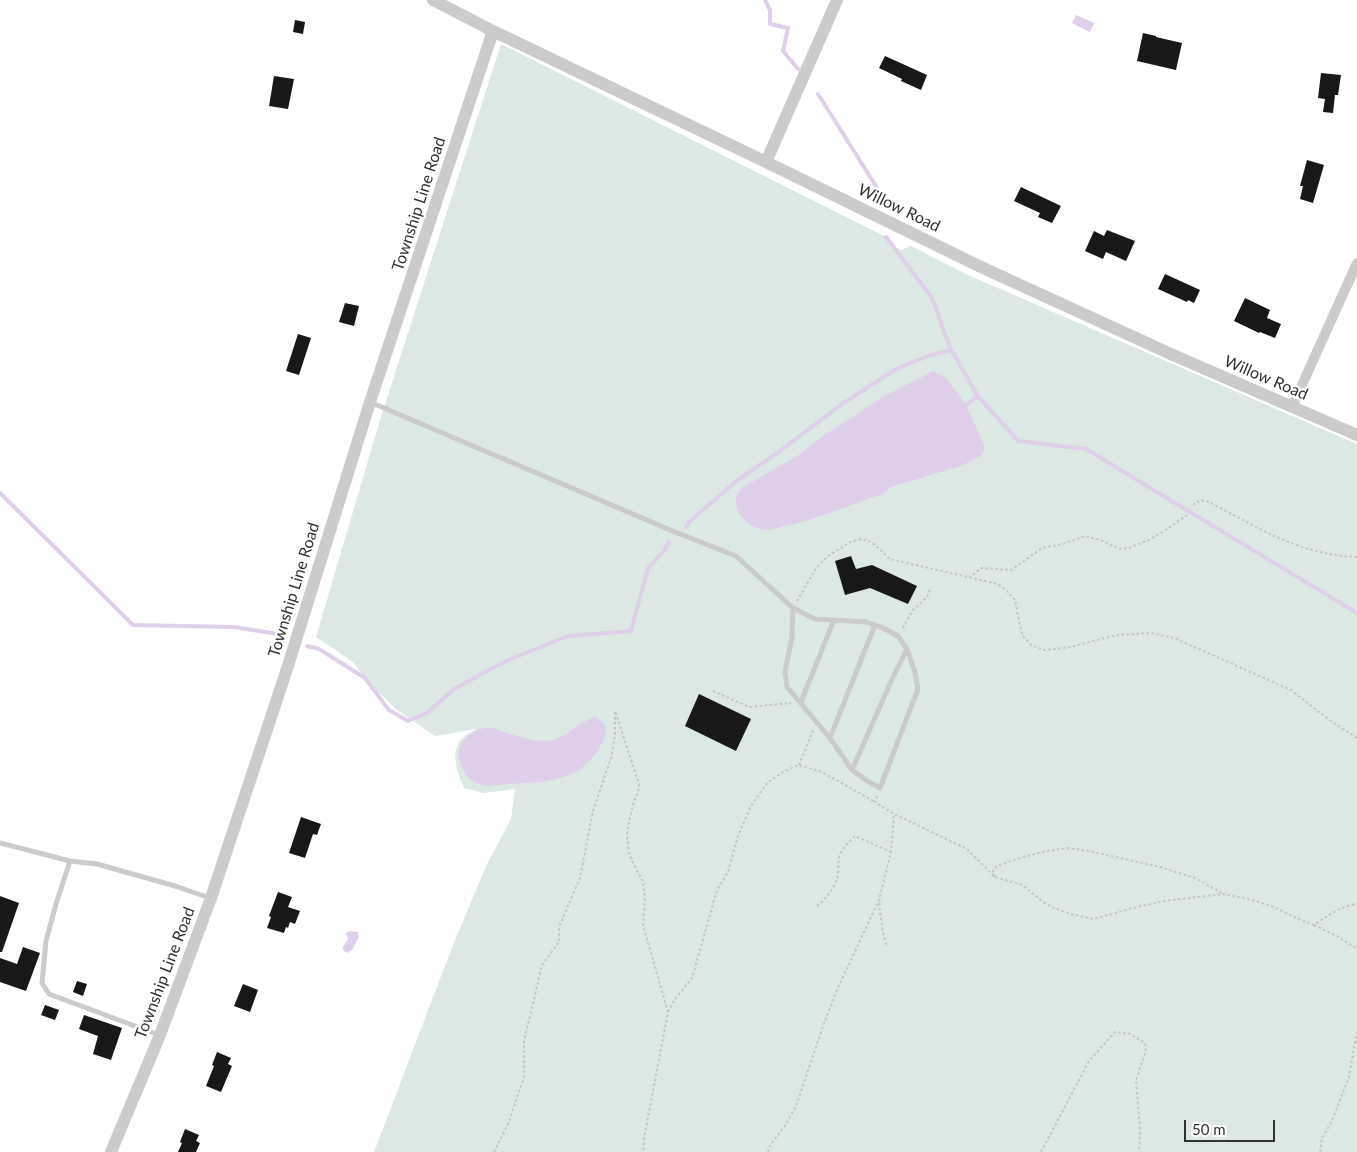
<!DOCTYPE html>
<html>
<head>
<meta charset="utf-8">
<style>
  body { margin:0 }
  #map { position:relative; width:1357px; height:1152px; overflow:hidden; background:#fff; font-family:Lato,sans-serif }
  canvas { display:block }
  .scale { position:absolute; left:1184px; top:1120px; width:91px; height:22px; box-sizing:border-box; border:2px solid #313131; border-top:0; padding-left:6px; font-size:15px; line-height:18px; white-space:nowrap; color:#313131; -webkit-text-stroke:4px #fff; paint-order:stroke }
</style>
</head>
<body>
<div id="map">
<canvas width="1357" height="1152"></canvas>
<div class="scale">50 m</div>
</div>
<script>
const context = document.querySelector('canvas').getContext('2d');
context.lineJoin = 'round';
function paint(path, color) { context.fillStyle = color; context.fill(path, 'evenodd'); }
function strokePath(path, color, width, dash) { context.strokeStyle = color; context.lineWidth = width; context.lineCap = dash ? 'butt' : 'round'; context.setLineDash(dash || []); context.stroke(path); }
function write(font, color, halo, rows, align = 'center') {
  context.font = font + ' Lato,sans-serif'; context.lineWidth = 5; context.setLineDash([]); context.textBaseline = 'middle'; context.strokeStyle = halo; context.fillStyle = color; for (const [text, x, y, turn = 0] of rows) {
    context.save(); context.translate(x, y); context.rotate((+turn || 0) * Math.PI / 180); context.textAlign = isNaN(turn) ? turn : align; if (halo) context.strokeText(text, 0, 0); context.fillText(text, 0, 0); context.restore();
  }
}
const green = new Path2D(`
  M501 44 886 237 892 246 901 250 911 246 968 275 1357 444V1152H374L453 945 486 866 511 819 515 789 484 793 464 788C457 772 448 748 466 735 469 733 473 731 476 729L435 736 397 710 366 680 353 662 316 637 380 420Z`);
const water = new Path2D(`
  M1076 15 1094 23 1090 32 1072 23Z
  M933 371 947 379 966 405 985 447 981 456 961 466 891 487 883 494C850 505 815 520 781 527 776 528 770 530 765 530 754 529 740 519 737 508 734 499 737 493 743 487L799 455 823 436 883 397Z
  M595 717C606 722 609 731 603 741 598 752 589 763 579 770 562 782 530 783 509 784 499 784 489 788 479 784 467 780 457 764 459 751 461 739 475 729 486 728 494 726 497 730 504 732 516 736 532 741 545 741 565 741 577 722 595 717Z
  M350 931 358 932 359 937 352 950 347 953 343 950V947L348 939 346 933Z`);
const stream = new Path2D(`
  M765 0 770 10V24L788 28 783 51 798 69
  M818 94 886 202
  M886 237 932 298 951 350 978 396 966 405
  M978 396 1018 441 1086 449 1357 613
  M0 493 133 625 234 627 284 635
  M686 527 688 523 735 482 780 451 842 404 896 369 931 355 951 350
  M307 646 319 649 365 678 389 710 408 721 427 713 454 689 506 661 568 636 631 631 648 568 664 551 669 542`);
const building = new Path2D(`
  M295 20 305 22 303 34 293 32Z
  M1143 33 1156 36V37L1182 43 1176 70 1137 61Z
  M885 56 927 75 921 90 901 81 902 79 879 68Z
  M1321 73 1341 75 1338 95H1335L1333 113 1323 112 1325 99 1318 98Z
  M274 76 294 79 288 109 269 106Z
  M1307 160 1324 165 1313 203 1300 199 1303 186H1300Z
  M1021 187 1061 206 1052 223 1038 217 1040 213 1014 201Z
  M1107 230 1135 241 1126 261 1106 252 1103 259 1085 251 1094 231 1104 236Z
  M1165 274 1200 290 1194 303 1188 300 1187 302 1158 289Z
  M1245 298 1270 310 1267 318 1281 324 1275 338 1260 332 1259 333 1234 321Z
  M345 303 359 306 354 326 339 322Z
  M298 334 311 338 299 375 286 371Z
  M851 556 856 569 872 565 917 586 908 604 870 588 845 595 835 561Z
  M699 694 751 719 736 751 685 726Z
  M301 817 321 824 317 835 313 834 305 858 289 853Z
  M278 892 292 897 288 907 300 911 295 924 290 922 288 928 286 927 284 933 267 928 271 917 269 916Z
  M0 896 19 903 2 952H0Z
  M23 947 40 953 26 991 0 982V958L17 964Z
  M77 981 87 984 83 996 73 992Z
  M243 984 258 990 250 1012 234 1006Z
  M45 1005 59 1010 55 1020 41 1015Z
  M84 1015 122 1028 111 1060 93 1054 98 1036 79 1029Z
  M217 1052 231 1058 228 1064 232 1066 221 1092 206 1086 214 1066 212 1065Z
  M185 1129 199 1135 196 1141 200 1143 196 1152H178L182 1143 180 1142Z`);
const path = new Path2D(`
  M1193 505 1200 500 1209 502C1259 528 1299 555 1357 557
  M969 578 981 568 1011 570 1042 548 1063 544 1085 536 1100 540 1120 549 1129 548 1149 540 1169 528 1187 515
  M797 601 817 567 828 556 850 542 861 539 868 541 874 544 890 559 998 584 1007 591 1015 600 1022 635 1031 645 1044 650 1066 648 1117 635 1152 633 1174 638 1291 690 1328 719 1357 738
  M903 628 912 611 927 597 931 587
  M713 691 749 707 791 703
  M799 765 813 730
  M877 796 875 802 894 814 967 849 995 877 1022 885 1043 902 1054 908 1071 914 1093 919 1137 907 1164 901 1223 894 1249 899 1274 907 1305 922 1314 925C1327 916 1341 906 1357 904
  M995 877 993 871 997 866 1023 857 1047 851 1068 848 1089 851 1160 867 1195 878 1222 893
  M879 903 883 933 887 946
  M817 906C828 897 836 887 838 873 839 868 838 862 839 857 842 848 849 842 855 836L891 852
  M1314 925 1337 936 1357 949
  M668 1012 675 999 692 978 717 890 728 872 738 836 751 806 768 782 785 771 799 765 822 772 875 802
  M494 1152 508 1124 524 1077V1041L542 965 559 942V927L580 878 593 811 612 755 615 733V711L639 784 638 793 634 801 630 818 627 833 628 847 631 859 643 882 645 898 643 925 668 1012 645 1133 643 1152
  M768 1152 771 1144 785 1126 796 1106 823 1026 836 992 879 900 891 852 894 814
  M1041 1152 1089 1061 1115 1032 1130 1034 1145 1043 1146 1051 1136 1080 1140 1128 1139 1152
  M1320 1152 1322 1138 1331 1123 1349 1077 1357 1032`);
const service = new Path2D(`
  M370 402 675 532 736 556 793 608 815 619 866 622 883 628 898 636 907 649 915 672 918 689 880 788 867 781 852 770 830 738 787 687 785 672 792 637 793 608
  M801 702 834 620
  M830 738 875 625
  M852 770 892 679 907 649
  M0 843 70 861
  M159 1035 49 994 42 983 46 941 56 904 70 861 97 864 175 886 210 898`);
const minor = new Path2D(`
  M1292 407 1357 263`);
const tertiary = new Path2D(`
  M433 0 493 31 766 162 981 267 1173 355 1357 435
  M766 162 837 0
  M111 1152 160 1035 211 898 287 669 370 402 493 31`);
const streetNames = [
  ["Township Line Road",419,204,-72],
  ["Willow Road",899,208,26],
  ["Willow Road",1266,378,23],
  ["Township Line Road",294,590,-73],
  ["Township Line Road",165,973,-69]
];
paint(green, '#dbe8e4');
paint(water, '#e0cfea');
strokePath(stream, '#e0cfea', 4);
paint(building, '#181818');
strokePath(path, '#c5c5c5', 2, [2.5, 2.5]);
strokePath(service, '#cbcbcb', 5);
strokePath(minor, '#cbcbcb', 10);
strokePath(tertiary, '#cbcbcb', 12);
write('16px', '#313131', '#fff', streetNames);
</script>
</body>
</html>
